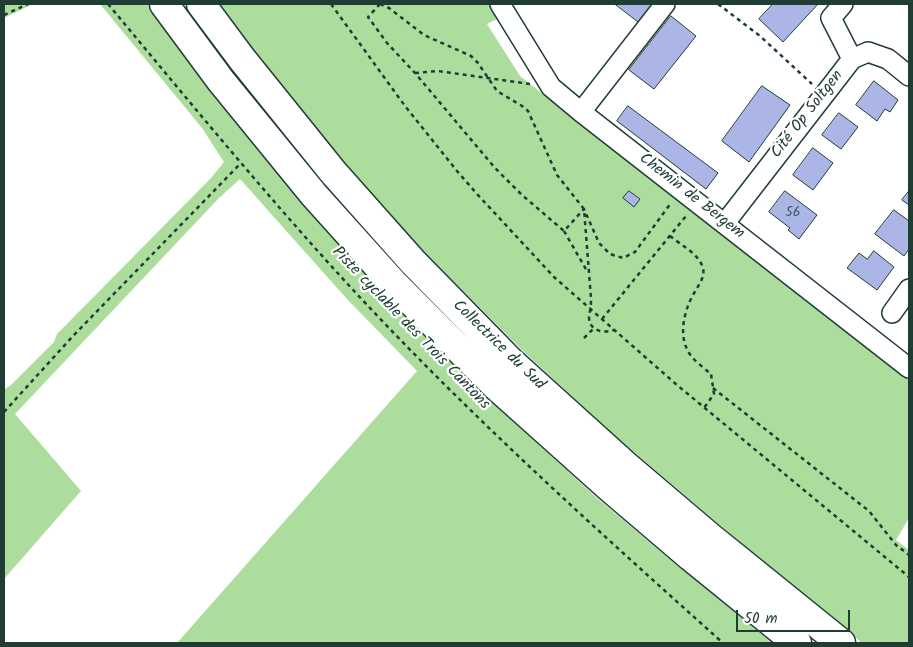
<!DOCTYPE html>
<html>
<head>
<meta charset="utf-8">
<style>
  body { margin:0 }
  #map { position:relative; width:913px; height:647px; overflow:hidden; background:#fff; font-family:Kalam,sans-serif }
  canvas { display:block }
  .frame { position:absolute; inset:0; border:5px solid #1f3d34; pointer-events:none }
  .scale { position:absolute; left:736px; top:610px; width:114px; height:22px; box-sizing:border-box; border:2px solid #1f3d34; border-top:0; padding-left:6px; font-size:15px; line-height:18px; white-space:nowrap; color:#1f3d34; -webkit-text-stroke:4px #fff; paint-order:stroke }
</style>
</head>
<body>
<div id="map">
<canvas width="913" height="647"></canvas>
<div class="frame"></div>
<div class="scale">50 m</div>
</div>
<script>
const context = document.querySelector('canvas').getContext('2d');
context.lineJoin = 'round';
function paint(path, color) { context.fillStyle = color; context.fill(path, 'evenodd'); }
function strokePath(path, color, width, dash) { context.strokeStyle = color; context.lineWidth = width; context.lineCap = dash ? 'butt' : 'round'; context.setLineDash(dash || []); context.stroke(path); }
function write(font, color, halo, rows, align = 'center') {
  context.font = font + ' Kalam,sans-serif'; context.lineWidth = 4.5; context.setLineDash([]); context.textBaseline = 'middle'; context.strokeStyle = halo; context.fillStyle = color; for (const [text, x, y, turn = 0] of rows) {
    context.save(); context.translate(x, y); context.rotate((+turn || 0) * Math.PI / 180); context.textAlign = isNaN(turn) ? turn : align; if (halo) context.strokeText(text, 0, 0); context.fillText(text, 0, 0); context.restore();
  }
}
const green = new Path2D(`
  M4 4H33L4 18Z
  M100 4H147L209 88 303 205 383 293 480 391 597 498 674 563 772 643H177L417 371 346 298 240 179 219 198 15 414 81 491 4 579V388L5 389 11 385 54 342 57 334 211 178 224 162 202 128Z
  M219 4H490L499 18 487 24 520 76 557 105 565 87 725 212V223L909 368V518L896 540 909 550V643H862L792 586 615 436 525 353 424 252 342 161 251 48Z`);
const building = new Path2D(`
  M615 4H654L640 23Z
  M773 4H818L783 42 759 19Z
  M671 16 696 36 654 89 629 70Z
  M874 81 898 100 890 112 885 109 877 121 856 105Z
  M762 86 790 105 749 162 722 141Z
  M628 106 718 173 706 189 617 121Z
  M839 113 858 127 841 149 822 135Z
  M813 148 833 163 813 190 793 175Z
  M629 191 640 199 634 207 623 198Z
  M785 191 817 215 799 239 788 230 790 228 769 212Z
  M909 191V205L902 200Z
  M894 210 909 221V249L904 256 875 234Z
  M874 251 894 267 877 290 847 268 859 253 867 259Z`);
const path = new Path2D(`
  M108 4C189 101 269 199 355 292 470 416 597 530 723 643
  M331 4 405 106 457 171 477 194 554 277 677 385 909 577
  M380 4 368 17 387 43 415 73 495 168 522 195 564 231 584 209 599 243 610 254 623 258 635 252 671 203
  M380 4 389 8 424 35 471 56 478 63 497 91 522 106 528 111 557 175 584 209 591 298C591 302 591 307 590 311 589 317 589 312 589 318 590 332 604 333 614 330
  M718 4 760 36 812 84
  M4 15 28 4
  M415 73 438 71 530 84
  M564 231 587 271
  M670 236C681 245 699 254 703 268 705 276 700 283 696 290 686 305 678 331 687 349 691 359 703 367 711 374L714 394 704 408
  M602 319 686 216
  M584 338 594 328
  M713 388 869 511 896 545 909 555
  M4 412 73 336 241 163`);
const minor = new Path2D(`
  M500 4 551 87 581 112 909 368
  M843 4 831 18 852 59
  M581 112 665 4
  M725 223 852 59 868 52 888 59 909 76
  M892 313 909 289`);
const highway = new Path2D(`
  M164 4 221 81 314 195 395 285 494 384 609 487 691 557 797 643
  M201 4 242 59 333 172 413 262 512 363 625 465 711 538 841 643`);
const numberNames = [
  ["56",793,214]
];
const streetNames = [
  ["Cité Op Soltgen",808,115,-52],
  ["Chemin de Bergem",691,197,38],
  ["Piste cyclable des Trois Cantons",410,329,46],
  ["Collectrice du Sud",498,346,44]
];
paint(green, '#acdd9d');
paint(building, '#abb5e6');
strokePath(building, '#1f3d34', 1);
strokePath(minor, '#1f3d34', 22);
strokePath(highway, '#1f3d34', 31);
strokePath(path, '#1f3d34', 2.5, [4, 4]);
strokePath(minor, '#fff', 19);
strokePath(highway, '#fff', 28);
write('14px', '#425b60', null, numberNames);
write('16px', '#1f3d34', '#fff', streetNames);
</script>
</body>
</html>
